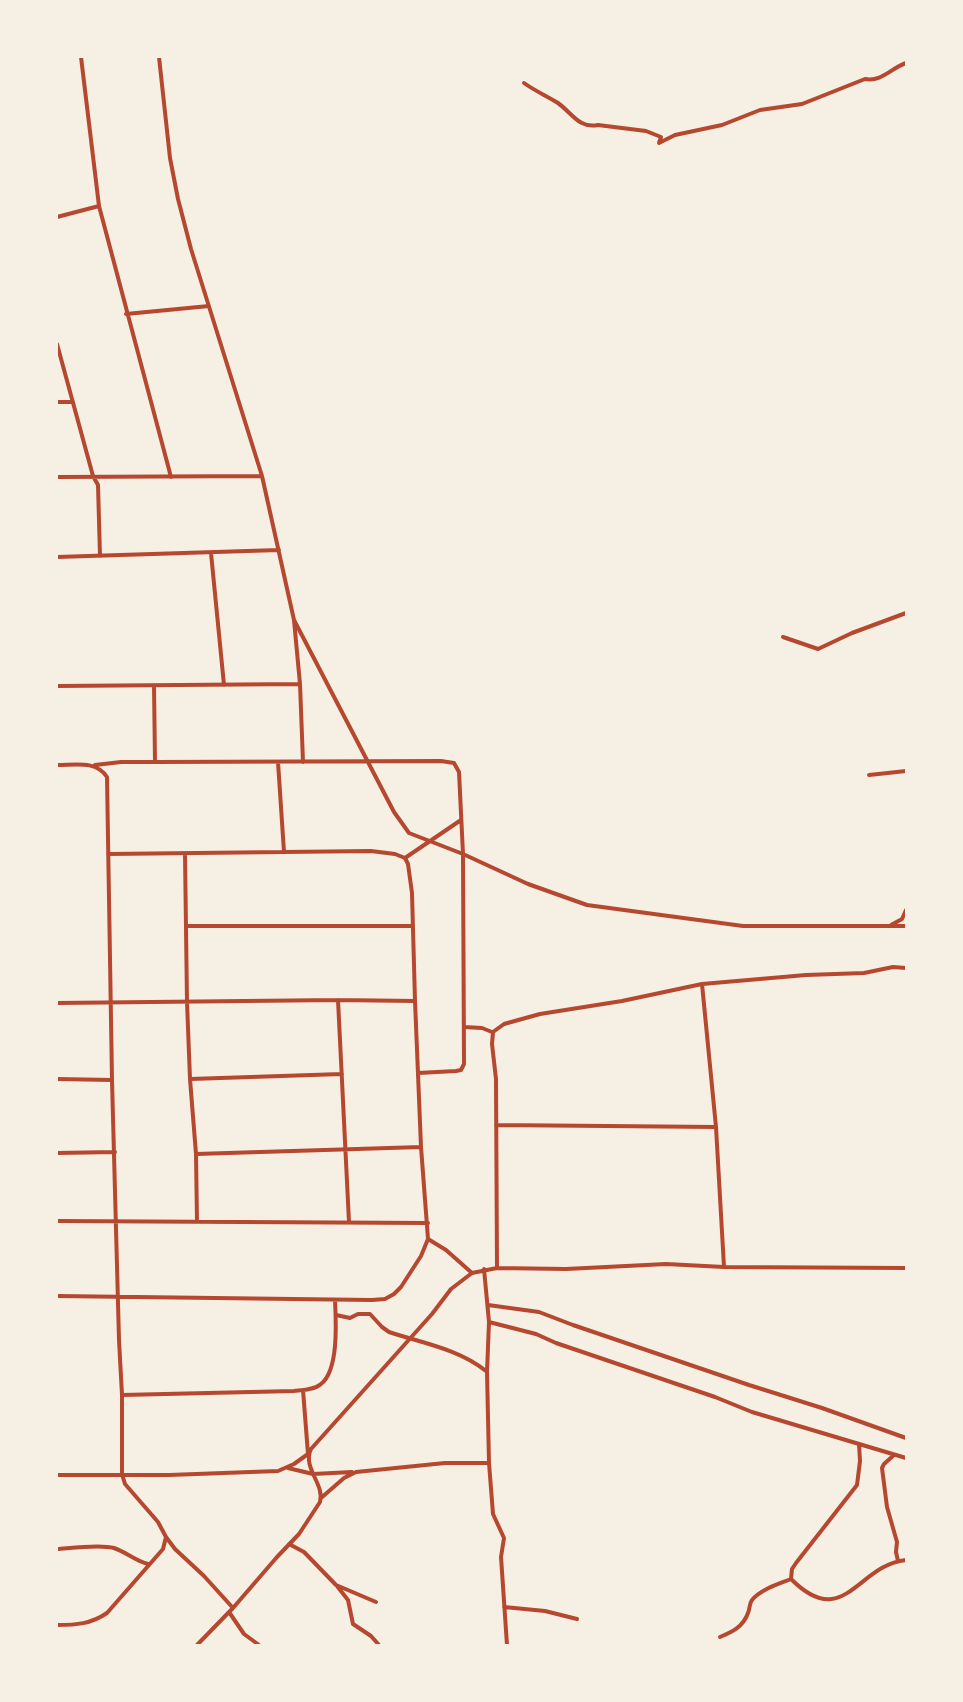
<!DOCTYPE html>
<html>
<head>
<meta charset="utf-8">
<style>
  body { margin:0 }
  #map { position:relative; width:963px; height:1702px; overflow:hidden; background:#f6efe4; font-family:Inter,sans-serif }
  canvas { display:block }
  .frame { position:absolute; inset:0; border:58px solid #f6efe4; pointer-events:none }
</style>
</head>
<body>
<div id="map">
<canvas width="963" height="1702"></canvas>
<div class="frame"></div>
</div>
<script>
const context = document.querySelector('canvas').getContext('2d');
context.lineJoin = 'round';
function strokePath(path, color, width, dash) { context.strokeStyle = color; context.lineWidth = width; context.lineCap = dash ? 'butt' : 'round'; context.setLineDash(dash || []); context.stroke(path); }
const minor = new Path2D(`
  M81 57 99 206 171 477
  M159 57 170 158 178 199 191 249 262 476 294 620 300 684 303 762
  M524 83C535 91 547 96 558 103 572 113 579 129 598 125L646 131 661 137 659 143 675 135 722 125 760 110 802 104 865 79C882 82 891 68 906 63
  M57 217 99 206
  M126 314 209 306
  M57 344 93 476 98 485 100 556
  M57 402H73
  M57 477 262 476
  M211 553 224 685
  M57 557 279 550
  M294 620 394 812 409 833 463 854 528 884 587 905 743 926H906
  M783 637 818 649 852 633 906 613
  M154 685 155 762
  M57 686 300 684
  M278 762 284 852
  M57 765C75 765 96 760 107 777L112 1080 119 1340 122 1395V1474L125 1484 158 1522 166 1537 163 1549 107 1613C91 1624 76 1625 57 1625
  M95 765 121 762H155L441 761 454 763 459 772 463 854 464 1064 461 1070 456 1071 418 1073
  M869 775 906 771
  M185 854 187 1002 190 1079 196 1154 197 1222
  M405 858 461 820
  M891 925 902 919 906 910
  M186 926H413
  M702 984 716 1127 724 1267
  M338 1000 349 1222
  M57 1003 338 1000 415 1001
  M464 1027 482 1028 492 1032
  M57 1079 112 1080
  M190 1079 342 1074
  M496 1125 716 1127
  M57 1153 115 1152
  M196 1154 421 1147
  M57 1221 428 1223
  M428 1239 446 1250 472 1273
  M497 1268 496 1079 492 1044 493 1032 504 1024 540 1014 622 1001 702 984 806 975 864 973 893 967 906 968
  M484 1269 489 1322 487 1372 489 1463 493 1514 504 1538 501 1557 507 1645
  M57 1296 372 1300 385 1299 394 1294 401 1287 421 1256 428 1239 421 1147 415 1001 412 893 408 864 405 858 395 854 371 851 108 854
  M488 1305 539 1312 573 1325 749 1385 822 1408 906 1438
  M336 1315 350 1318 358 1314H370L382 1327 389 1332C422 1343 459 1349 486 1371
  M489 1322 536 1334 556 1343 715 1397 752 1412 906 1458
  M122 1395 294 1391C303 1390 314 1390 321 1384 339 1370 336 1321 335 1300
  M894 1455 884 1464 882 1468 887 1507 897 1542 896 1552 898 1561
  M288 1468 313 1474 352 1472
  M57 1475H169L278 1471 294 1464 308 1454 303 1390
  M321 1498 344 1478 356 1472 445 1463H489
  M166 1537 175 1549 204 1576 233 1608
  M289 1544 304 1552 336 1585 376 1602
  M57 1549C71 1548 101 1544 114 1548 126 1552 136 1561 148 1564
  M791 1579 792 1569 796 1563 857 1485 860 1461 859 1444
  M791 1579C844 1632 857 1565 906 1560
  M337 1586 348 1600 353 1624 371 1636 379 1645
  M504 1607 545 1611 577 1619
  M229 1612 244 1634 259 1645
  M720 1637C732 1632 743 1627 748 1613 750 1609 749 1604 752 1600 761 1589 779 1584 791 1579
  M197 1645 233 1608 277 1557 299 1534 320 1502C325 1484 302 1468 311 1449L432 1314 451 1289 472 1273 497 1268 566 1269 666 1264 724 1267 906 1268`);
strokePath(minor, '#b5482f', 4);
</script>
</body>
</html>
